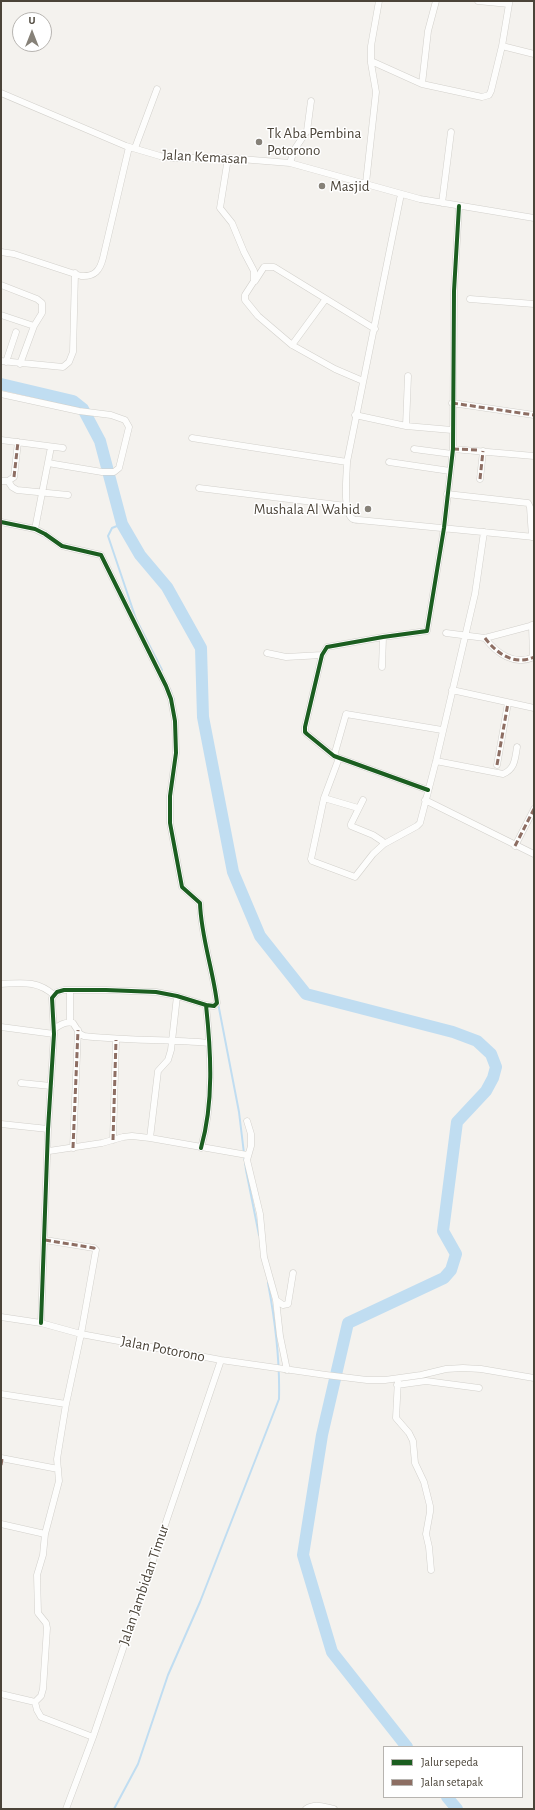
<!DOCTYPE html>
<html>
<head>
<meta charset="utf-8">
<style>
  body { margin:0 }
  #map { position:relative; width:535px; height:1810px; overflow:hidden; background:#f4f2ee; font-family:"Alegreya Sans",sans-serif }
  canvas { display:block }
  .frame { position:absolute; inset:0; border:2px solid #4b4439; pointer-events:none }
  .legend { position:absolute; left:383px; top:1746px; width:140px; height:52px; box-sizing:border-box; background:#fff; border:1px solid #b7b4b0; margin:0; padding:5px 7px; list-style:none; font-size:12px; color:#4b4439 }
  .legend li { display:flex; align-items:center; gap:8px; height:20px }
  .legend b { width:20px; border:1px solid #b7b4b0 }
  .north { position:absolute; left:12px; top:12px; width:40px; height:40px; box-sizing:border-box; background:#fff; border:1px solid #b7b4b0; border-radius:50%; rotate:0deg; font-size:11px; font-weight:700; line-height:16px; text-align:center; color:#4b4439 }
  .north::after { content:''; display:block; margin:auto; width:14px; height:18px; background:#868178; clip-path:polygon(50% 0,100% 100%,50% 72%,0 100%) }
</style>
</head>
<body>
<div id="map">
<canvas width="535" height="1810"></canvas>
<div class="frame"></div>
<ul class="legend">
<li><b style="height:5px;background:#1b5e20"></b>Jalur sepeda</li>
<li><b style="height:5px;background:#8d6e63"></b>Jalan setapak</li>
</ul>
<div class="north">U</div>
</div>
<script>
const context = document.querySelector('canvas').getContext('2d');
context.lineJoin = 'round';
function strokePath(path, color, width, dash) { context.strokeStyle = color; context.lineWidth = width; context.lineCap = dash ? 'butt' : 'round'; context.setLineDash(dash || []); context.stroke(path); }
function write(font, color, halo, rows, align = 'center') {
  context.font = font + ' "Alegreya Sans",sans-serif'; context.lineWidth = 3; context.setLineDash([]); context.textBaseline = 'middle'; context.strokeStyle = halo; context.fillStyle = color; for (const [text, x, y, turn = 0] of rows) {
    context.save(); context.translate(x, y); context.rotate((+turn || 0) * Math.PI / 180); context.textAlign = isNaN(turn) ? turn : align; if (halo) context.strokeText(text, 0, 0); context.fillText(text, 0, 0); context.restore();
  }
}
const stream = new Path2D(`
  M122 524 112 528 108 536 136 619 162 670
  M170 689 174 700
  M218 1003 239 1112 246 1170 259 1235
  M114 1809 138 1764 168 1675 200 1602 279 1399C280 1361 275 1320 268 1283`);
const river = new Path2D(`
  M1 384 73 401 83 409 100 441 122 524 140 555 167 587 201 648 203 717 233 872 260 936 306 994 453 1032 477 1041 491 1054 496 1067 493 1078 486 1091 457 1122 443 1231 456 1254 451 1270 444 1278 348 1323 322 1435 303 1555 332 1652 407 1747
  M447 1797 457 1809`);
const minor = new Path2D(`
  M436 1 428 31 422 84 482 97 489 95 491 91 502 46 509 4
  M478 1 509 4V1
  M502 46 534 54
  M371 61 422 84
  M1 93 126 146 160 156 173 158H228L290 163 420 199 534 218
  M135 148 157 89
  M228 158 220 208 232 223 244 252 254 271V281L245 295V300L258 316 292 345 335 369 363 381
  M290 163 294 150 307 131 311 101
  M366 183 376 92 371 63V46L379 1
  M401 194 347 462C347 473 342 513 353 519 354 520 357 520 359 520L534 537
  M442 203 451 132
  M1 252 14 254 81 276C95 277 100 270 103 258L129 147
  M255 281 264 267H274L375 329
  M1 285 37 299 42 303V313L34 326 20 364
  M470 299 534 304
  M1 315 34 326
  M292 345 325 300
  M1 361 63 367 69 362 73 352 75 273
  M6 362 16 332
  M1 394 79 411 111 415 125 420 129 427 119 468 114 472H102L48 463
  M452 403 534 415
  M355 415 406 426 452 430
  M406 426 408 376
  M192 438 347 462
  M1 440 63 448
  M414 449 452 454
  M453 449 534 456
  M389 462 450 471
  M480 479 483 451
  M1 481H8L14 477 18 442
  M8 481 12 487 17 490 68 495
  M199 488 346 506
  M447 494 528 503 530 507 532 537
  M1 522 35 529 45 534 62 546 101 555 166 686 171 699 175 721 176 753 170 796V823L182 887 200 903C201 937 213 969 217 1003L214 1006 206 1005
  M35 529 51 447
  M532 625 533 657
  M446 633 485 638 534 625
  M485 638C497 654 515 666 534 657
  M267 653 286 657 322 655
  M382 667 383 637
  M452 690 534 708
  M334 756 346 714 442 730
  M339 758 324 798 311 859 312 861 355 877 373 854 384 844 417 826 420 823 436 761 475 594 484 532
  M436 761 503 774C515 769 515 759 517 747
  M497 765 508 703
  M428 790 334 756 307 734 305 732V727L322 655 327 647 383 637 427 631 444 528 453 449 454 291 459 206
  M324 798 358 808
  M363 800 351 824V826L373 835 382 841
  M425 800 534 854
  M515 846 534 809
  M1 984C22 983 37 980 54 995
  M70 990V1022
  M1 1027 54 1034
  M54 1029C60 1025 66 1021 73 1023L80 1034 84 1036C126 1041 168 1039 209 1043
  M21 1083 51 1086
  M247 1121 251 1134V1146L247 1160 260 1214 264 1257 276 1300 280 1336 287 1370
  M1 1124 48 1129
  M150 1138 158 1071 168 1060 171 1050 177 996
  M113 1140 116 1040
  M73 1148 78 1030
  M49 1151 102 1143 123 1137 132 1136 150 1138 247 1155
  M276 1300 283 1305 288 1304 293 1273
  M1 1317 41 1323 81 1334 221 1360 326 1375 367 1380H385L421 1375 446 1369 463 1368 481 1369 534 1378
  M41 1323 48 1129 54 1034 52 998 57 992 64 990H106L156 992 177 996 206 1005C211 1052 214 1102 201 1148
  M398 1379 396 1418 409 1433 413 1441 415 1463 424 1482 430 1506V1512L426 1534 429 1547 431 1570
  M397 1385 426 1381 479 1388
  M1 1394 66 1404
  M1 1458 58 1469
  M1 1524 45 1534
  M1 1694 35 1702 37 1710 41 1717 93 1737
  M35 1702 41 1696 43 1689 47 1628 46 1623 38 1613 37 1575 43 1555 45 1534 59 1481 57 1459 66 1404 81 1334 96 1250 94 1248 45 1240
  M66 1809 93 1737 221 1360
  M306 1809C315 1803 324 1807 334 1809`);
const quiet = new Path2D(`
  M452 403 534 415
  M453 449 478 450
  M14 477 18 442
  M480 479 483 451
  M485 638C497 654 515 666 534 657
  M497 765 508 703
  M515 846 534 809
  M113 1140 116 1040
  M73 1148 78 1030
  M45 1240 94 1248 96 1250
  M1 1465 2 1459`);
const cycleway = new Path2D(`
  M1 522 35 529 45 534 62 546 101 555 166 686 171 699 175 721 176 753 170 796V823L182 887 200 903C201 937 213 969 217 1003L214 1006 206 1005
  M428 790 334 756 307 734 305 732V727L322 655 327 647 383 637 427 631 444 528 453 449 454 291 459 206
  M41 1323 48 1129 54 1034 52 998 57 992 64 990H106L156 992 177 996 206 1005C211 1052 214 1102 201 1148`);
const markers = [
  [259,142,4,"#868178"],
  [322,186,4,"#868178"],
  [368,509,4,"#868178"]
];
const poiNames = [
  ["Tk Aba Pembina",267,133],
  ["Potorono",267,150],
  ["Masjid",330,186],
  ["Mushala Al Wahid",360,509,"right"]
];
const streetNames = [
  ["Jalan Kemasan",205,157,3],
  ["Jalan Potorono",163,1349,11],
  ["Jalan Jambidan Timur",144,1585,-71]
];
strokePath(stream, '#c0ddf1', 2);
strokePath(river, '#c0ddf1', 12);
strokePath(minor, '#d2d0cb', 7);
strokePath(minor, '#fdfdfc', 6);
strokePath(quiet, '#8d6e63', 3, [6, 3]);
strokePath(cycleway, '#1b5e20', 4);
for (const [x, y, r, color] of markers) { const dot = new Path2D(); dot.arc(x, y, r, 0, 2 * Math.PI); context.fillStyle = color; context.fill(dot); strokePath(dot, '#fff', 1.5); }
write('15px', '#4b4439', '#fff', poiNames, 'left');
write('15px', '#4b4439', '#fff', streetNames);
</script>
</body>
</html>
